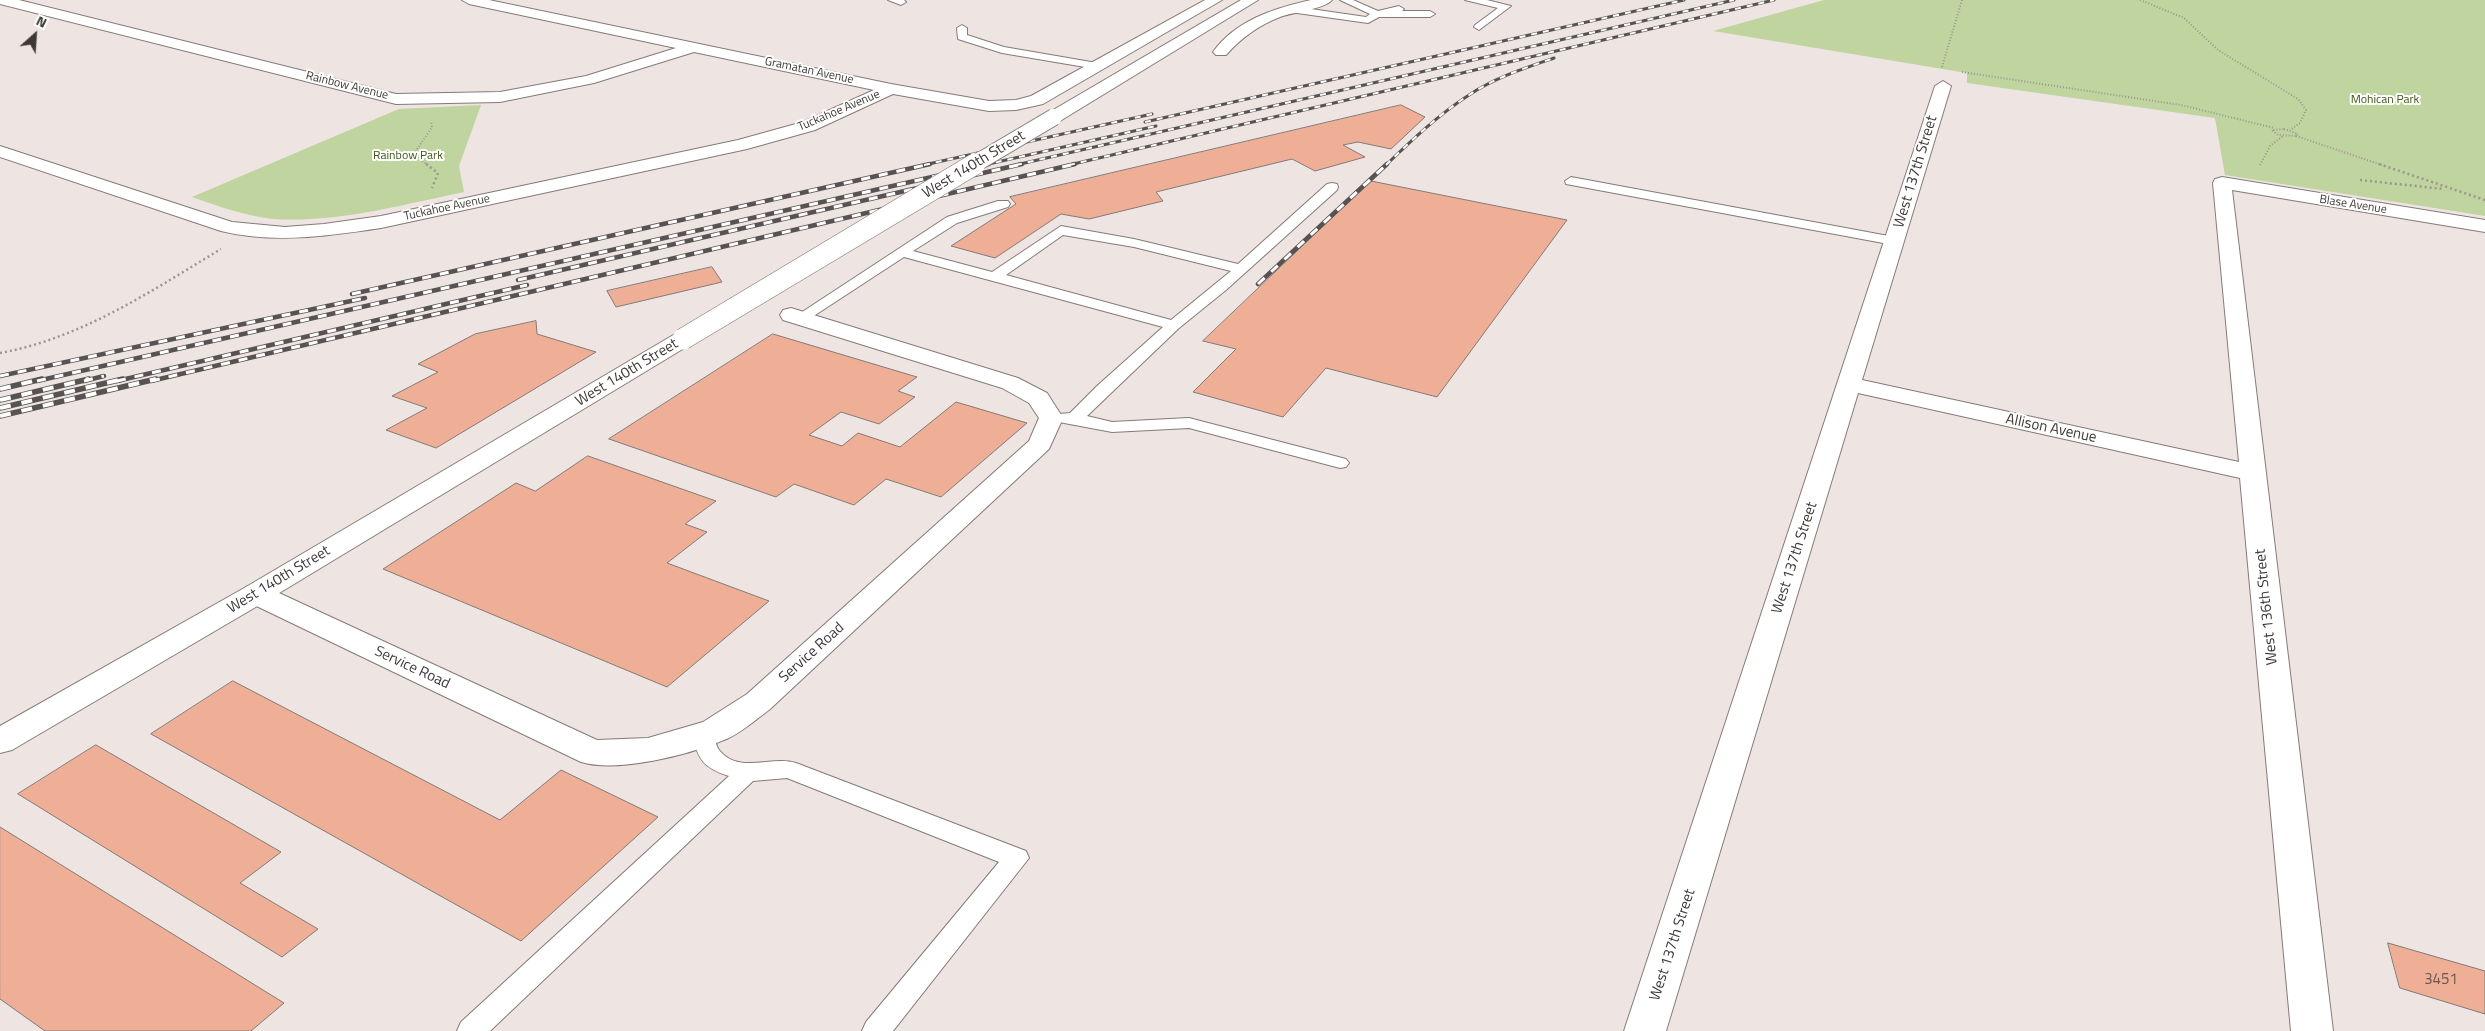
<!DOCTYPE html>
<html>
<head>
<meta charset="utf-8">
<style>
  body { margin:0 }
  #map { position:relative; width:2485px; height:1031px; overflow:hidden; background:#eee4e1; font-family:"Titillium Web",sans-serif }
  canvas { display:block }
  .north { position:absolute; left:10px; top:10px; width:50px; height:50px; -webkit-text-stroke:4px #fff; paint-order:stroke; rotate:26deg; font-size:14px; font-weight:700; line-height:20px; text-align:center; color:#3d3937 }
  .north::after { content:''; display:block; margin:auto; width:18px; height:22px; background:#3d3937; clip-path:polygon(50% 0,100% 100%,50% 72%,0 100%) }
</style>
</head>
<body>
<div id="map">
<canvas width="2485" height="1031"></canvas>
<div class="north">N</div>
</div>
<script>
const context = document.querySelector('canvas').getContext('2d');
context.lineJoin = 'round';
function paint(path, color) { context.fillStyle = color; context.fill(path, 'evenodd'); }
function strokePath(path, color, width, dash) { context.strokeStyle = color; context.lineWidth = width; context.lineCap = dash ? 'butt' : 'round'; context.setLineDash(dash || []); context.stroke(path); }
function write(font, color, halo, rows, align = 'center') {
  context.font = font + ' "Titillium Web",sans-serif'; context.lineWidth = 4; context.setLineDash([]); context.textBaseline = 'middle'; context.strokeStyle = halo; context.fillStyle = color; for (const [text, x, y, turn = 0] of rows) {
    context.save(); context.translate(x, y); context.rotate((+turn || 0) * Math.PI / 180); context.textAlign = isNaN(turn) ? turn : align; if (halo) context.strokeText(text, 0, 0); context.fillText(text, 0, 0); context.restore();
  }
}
const green = new Path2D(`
  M1824 0H2485V216L2225 175 2215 118 1967 83V73L1713 31Z
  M481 105 459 166 464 192C401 205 337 223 273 219 245 216 218 206 192 197L399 109Z`);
const building = new Path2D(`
  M1401 105 1425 117 1391 149 1358 142 1343 145 1365 157 1315 171 1292 159 1156 192 1163 201 1089 219 1061 214 995 258 951 246 1016 204 1010 197Z
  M1371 181 1567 220 1437 397 1326 368 1283 417 1193 392 1236 349 1203 341Z
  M712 267 722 282 616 307 607 291Z
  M536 321 537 334 596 352 436 448 386 430 427 408 392 396 438 372 418 364 475 334Z
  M773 334 917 377 898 391 915 397 879 424 841 412 809 435 842 446 858 433 900 447 956 402 1027 423 941 497 886 479 854 505 794 484 776 497 609 439Z
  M588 456 716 501 685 524 707 532 667 563 769 601 667 687 383 569 516 483 535 491Z
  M233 681 500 820 561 770 658 817 521 941 151 734Z
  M96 745 281 852 240 883 318 929 282 957 18 794Z
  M0 827 284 1003 251 1031H45L0 999Z
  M2388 943 2485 971V1014L2400 988Z`);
const pathFar1 = new Path2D(`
  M2140 0 2184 18 2218 50 2298 99 2306 110 2300 123 2290 130
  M1942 67 1962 0
  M1962 72 2181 105 2274 128
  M2284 129 2298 134 2296 136 2278 135 2272 130Z
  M2296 136 2382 165
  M428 165 421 160 416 151 432 127 431 121
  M2260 165 2270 146 2283 136`);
const path = new Path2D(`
  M426 164 438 173 432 188
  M2379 164 2485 200
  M2360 180 2444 189
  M0 353C82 338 151 291 221 249`);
const service = new Path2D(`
  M888 0H904L906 2 901 5Z
  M1340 0H1353L1378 11 1399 6 1404 9 1402 11H1430L1435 14 1430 17H1379L1368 23 1290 12 1285 9 1290 6 1366 17 1370 14Z
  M1465 0H1487L1511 6 1479 30 1474 27 1475 25 1498 8Z
  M962 25 967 28V35L1004 47 1097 63 1102 66 1097 69 1002 53 958 39 957 28Z
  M1571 177 1894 237 1901 241 1894 245 1566 184 1565 181Z
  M1332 183 1337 184 1338 187 1337 190 1226 290 1179 328 1087 416 1112 422 1189 418 1346 459 1349 463 1346 467 1340 468 1189 428 1112 432 1059 422 1056 418 1059 414 1070 413 1097 386 1163 327 904 257 806 321H796L793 318 947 217 998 201H1008L1010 204 1008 207 957 223 913 251 992 272 1061 226 1134 239 1238 264 1327 184ZM1063 235 1134 247 1231 271 1171 320 1006 275Z
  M703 726 711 728C715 734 715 745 719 750 739 775 772 755 796 763L1026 851 1029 858 893 1031H862L866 1022 999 862 787 778 753 781 490 1031H457L461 1022 729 776C703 768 698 759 692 734L695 728Z`);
const minor = new Path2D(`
  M0 0H19L396 94 500 92 586 76 676 48 469 4 462 0H489L891 84 989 101 1016 100 1031 96 1205 0H1222L1043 104 1016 110 989 111 893 94 815 130 747 149 381 228C328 236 274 244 221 231L0 157V146L232 222 285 227 324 224 381 216 738 140 803 122 874 90 694 52 594 83 500 102 396 104 0 4Z
  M1311 0H1332C1325 9 1293 12 1280 17 1259 25 1241 38 1226 55H1216L1213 52C1236 20 1275 8 1311 0Z
  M1943 81 1951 86 1862 380 2239 462 2213 183 2215 179 2222 177 2485 220V232L2232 190 2333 1031H2291L2240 478 1858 393 1666 1031H1624L1935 86Z
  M791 308 1018 378 1047 393 1063 418 1049 449 769 710C755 720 740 734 724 740 688 755 618 773 581 762L246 601 241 594 246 587 256 584 266 587 597 740 648 738 703 722 747 694 1029 441 1039 418 1029 403 1002 388 783 320 780 315 783 310Z`);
const secondary = new Path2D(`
  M1241 0H1258L1060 121H1048L1045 117 1048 113Z
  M683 332 691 334 694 339 691 344 266 601 12 750 0 753V726L246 587 675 334Z`);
const railFar2 = new Path2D(`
  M1145 122 1684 0
  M924 165 1152 114
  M984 165 1156 126
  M1016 165 1734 0
  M1069 165 1774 0
  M1386 165C1412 140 1438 115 1469 95 1494 78 1525 68 1554 58`);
const railFar1 = new Path2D(`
  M518 280 1022 164
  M1258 284 1387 164
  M352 294 930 164
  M0 376 365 298
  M37 381 989 164
  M84 381 104 376
  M117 381 527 285
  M151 381 1075 164`);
const rail = new Path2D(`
  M0 389 42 379
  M0 400 89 379
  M0 408 123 379
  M0 416 156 379`);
const secondaryBridgeFar1 = new Path2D(`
  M973 165 1054 117`);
const secondaryBridge = new Path2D(`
  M683 339 975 164`);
const farStreetnames = [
  ["Gramatan Avenue",809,71,12],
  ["Rainbow Avenue",347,86,14],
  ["Tuckahoe Avenue",839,111,-23],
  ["Blase Avenue",2353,205,9],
  ["Tuckahoe Avenue",447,208,-12]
];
const farParknames = [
  ["Mohican Park",2385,100],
  ["Rainbow Park",408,156]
];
const streetNames = [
  ["West 140th Street",974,165,-31],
  ["West 137th Street",1916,172,-73],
  ["West 140th Street",627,373,-31],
  ["Allison Avenue",2051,429,12],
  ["West 137th Street",1795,558,-72],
  ["West 140th Street",279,580,-31],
  ["West 136th Street",2267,607,-96],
  ["Service Road",812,653,-42],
  ["Service Road",412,668,25],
  ["West 137th Street",1673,945,-72]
];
const nearNumbernames = [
  ["3451",2441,980]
];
paint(green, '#bfd49e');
paint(building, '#efaf97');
strokePath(building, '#827a77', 1);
strokePath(service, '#847b78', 2);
strokePath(minor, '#847b78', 2);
strokePath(secondary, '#847b78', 2);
strokePath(pathFar1, '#9c9592', 2, [1, 2]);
strokePath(path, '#9c9592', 2.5, [2, 3]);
paint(service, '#fff');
paint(minor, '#fff');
paint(secondary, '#fff');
strokePath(railFar2, '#585351', 3);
strokePath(railFar1, '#585351', 4.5);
strokePath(rail, '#585351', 5.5);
strokePath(railFar2, '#fff', 2, [6]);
strokePath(railFar1, '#fff', 3, [9]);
strokePath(rail, '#fff', 4, [11]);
strokePath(secondaryBridgeFar1, '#847b78', 18, []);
strokePath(secondaryBridge, '#847b78', 22, []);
strokePath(secondaryBridgeFar1, '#fff', 16);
strokePath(secondaryBridge, '#fff', 21);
write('12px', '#3d3937', '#fff', farStreetnames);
write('12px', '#425617', '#fff', farParknames);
write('15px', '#3d3937', '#fff', streetNames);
write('15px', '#6a564f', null, nearNumbernames);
</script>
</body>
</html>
